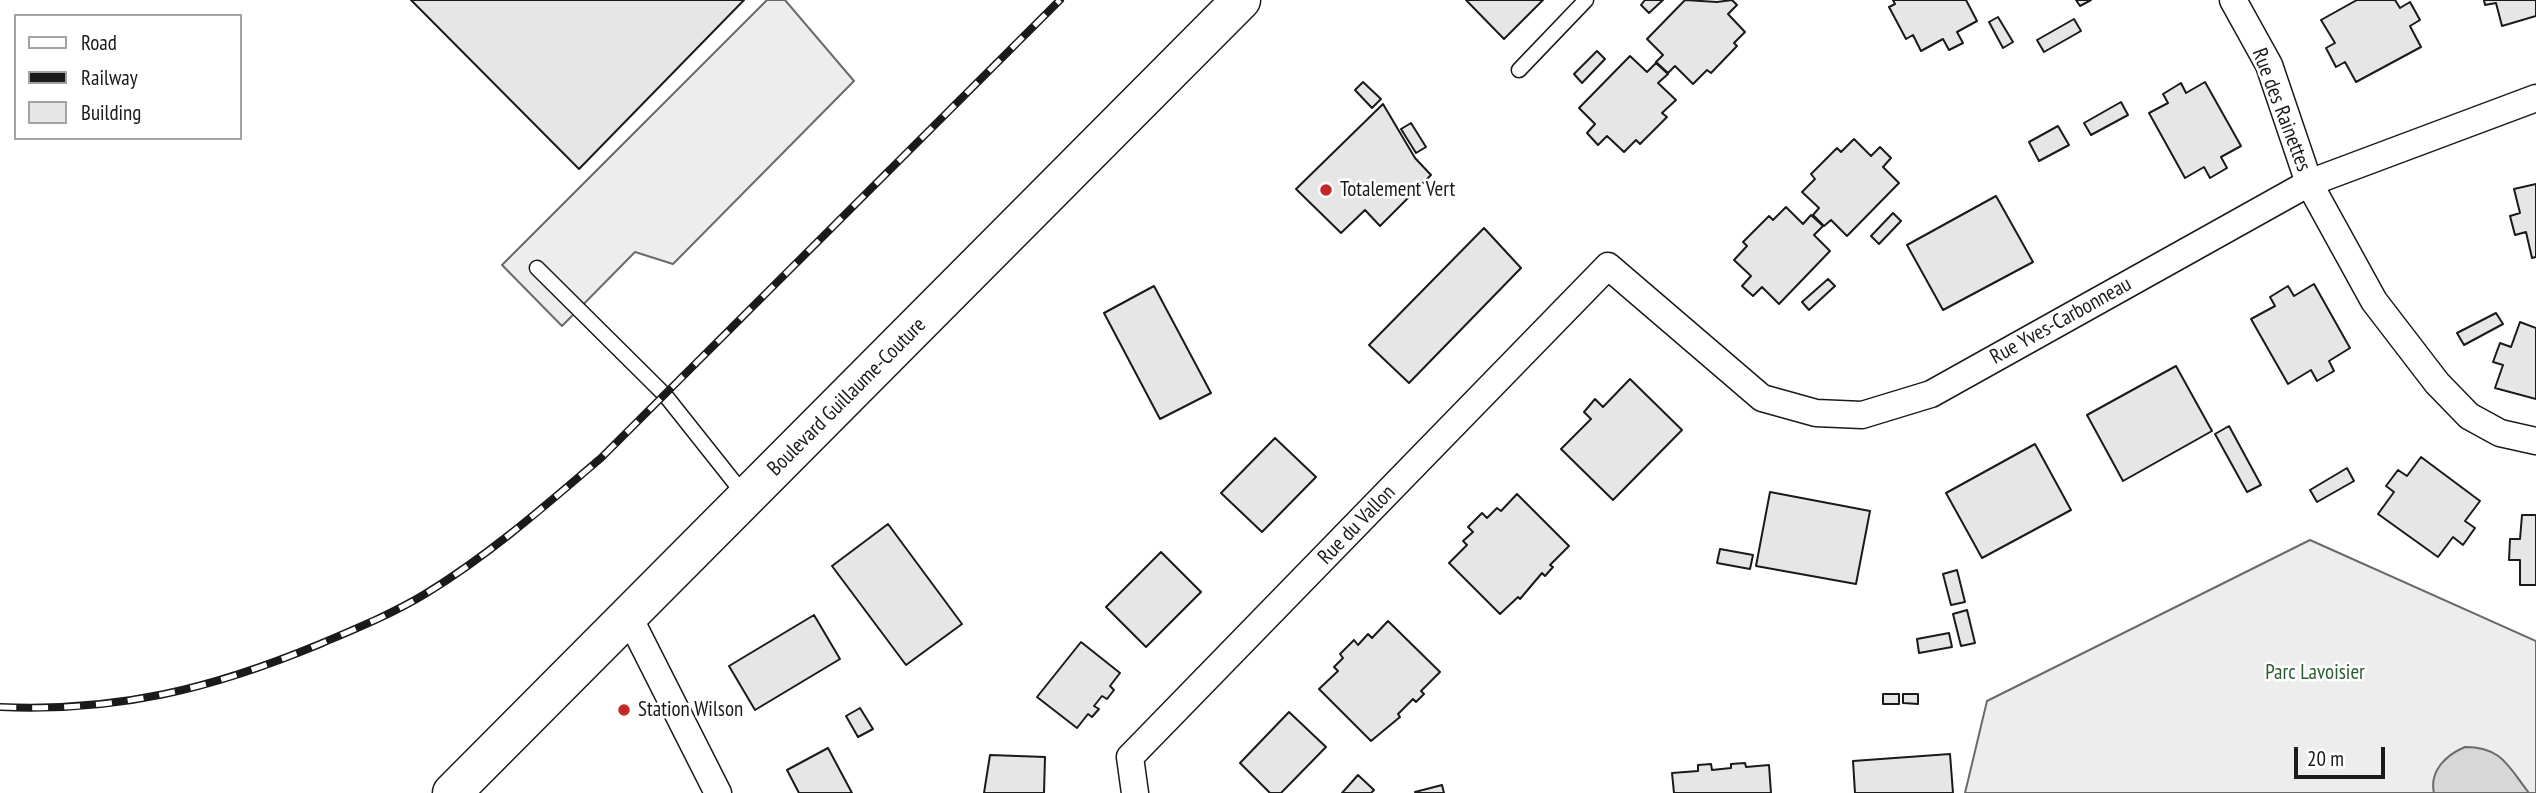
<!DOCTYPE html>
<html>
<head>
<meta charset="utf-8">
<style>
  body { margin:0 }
  #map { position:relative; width:2536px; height:793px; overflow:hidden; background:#fff; font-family:"PT Sans Narrow",sans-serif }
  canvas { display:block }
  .legend { position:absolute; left:14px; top:14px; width:228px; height:126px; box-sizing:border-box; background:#fff; border:2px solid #a3a3a3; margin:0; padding:9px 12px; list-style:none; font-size:21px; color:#1a1a1a }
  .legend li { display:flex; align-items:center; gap:14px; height:35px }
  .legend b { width:35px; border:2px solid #a3a3a3 }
  .scale { position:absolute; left:2294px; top:747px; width:91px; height:32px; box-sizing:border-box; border:4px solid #1a1a1a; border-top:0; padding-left:9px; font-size:21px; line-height:24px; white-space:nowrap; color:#1a1a1a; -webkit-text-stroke:5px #fff; paint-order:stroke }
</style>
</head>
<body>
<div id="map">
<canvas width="2536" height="793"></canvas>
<ul class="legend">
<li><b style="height:9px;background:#fff"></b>Road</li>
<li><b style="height:9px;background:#1a1a1a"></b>Railway</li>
<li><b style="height:19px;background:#e6e6e6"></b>Building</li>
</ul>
<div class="scale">20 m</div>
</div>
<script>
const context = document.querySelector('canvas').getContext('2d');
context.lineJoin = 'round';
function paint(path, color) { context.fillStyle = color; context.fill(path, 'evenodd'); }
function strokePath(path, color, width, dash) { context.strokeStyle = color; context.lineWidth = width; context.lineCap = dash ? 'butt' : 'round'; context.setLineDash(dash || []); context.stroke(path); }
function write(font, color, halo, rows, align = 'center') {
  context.font = font + ' "PT Sans Narrow",sans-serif'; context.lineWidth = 5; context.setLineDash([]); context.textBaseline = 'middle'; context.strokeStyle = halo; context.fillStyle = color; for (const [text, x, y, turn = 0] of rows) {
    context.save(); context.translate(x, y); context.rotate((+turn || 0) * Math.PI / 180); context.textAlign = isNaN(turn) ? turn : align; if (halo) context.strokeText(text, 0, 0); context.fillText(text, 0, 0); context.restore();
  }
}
const built = new Path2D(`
  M767 0H785L854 81 673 264 635 252 562 326 502 265Z
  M2310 540 2536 641V793H1965L1987 701Z`);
const water = new Path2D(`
  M2465 747C2502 747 2508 766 2529 793H2434C2429 771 2446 755 2465 747Z`);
const building = new Path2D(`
  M411 0H744L579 169Z
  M1466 0H1543L1504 39Z
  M1645 0H1663L1649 13 1641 5Z
  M1685 0 1717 2 1732 0 1737 5 1728 14 1745 32 1734 43 1737 46 1711 73 1707 70 1693 84 1675 66 1668 73 1656 62 1663 55 1647 39Z
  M1893 0H1966L1977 21 1957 32 1963 43 1949 50 1943 39 1921 51 1913 35 1906 39 1889 7 1895 4Z
  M2076 0H2091L2080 6Z
  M2357 0H2395L2400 8 2410 2 2420 20 2410 26 2421 47 2356 82 2345 62 2336 67 2326 48 2335 43 2321 20Z
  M2484 0H2536V16L2502 26 2496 3 2485 5Z
  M1998 17 2013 42 2003 48 1989 22Z
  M2074 19 2081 31 2044 52 2037 40Z
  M1597 51 1605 59 1582 83 1574 74Z
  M1630 56 1647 72 1656 63 1668 74 1658 83 1676 100 1662 113 1667 117 1640 144 1636 140 1624 152 1607 136 1598 145 1587 133 1595 124 1579 108Z
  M1363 82 1381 99 1372 108 1355 90Z
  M2205 82 2241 146 2221 157 2227 168 2210 178 2204 167 2185 178 2149 113 2168 103 2163 94 2181 83 2186 93Z
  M2121 102 2128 115 2091 135 2084 123Z
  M1383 104 1415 158 1431 175 1380 226 1365 210 1341 233 1296 189Z
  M1411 123 1426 147 1416 153 1401 129Z
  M2058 126 2069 145 2039 161 2029 142Z
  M1854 139 1871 156 1880 147 1891 158 1883 167 1899 183 1847 236 1831 220 1824 226 1813 215 1819 208 1802 192 1815 179 1811 174 1837 148 1841 152Z
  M2536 184V257L2532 258 2526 232 2515 235 2510 216 2520 213 2514 189Z
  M1996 196 2033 262 1943 310 1907 245Z
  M1786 207 1803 224 1811 215 1823 226 1814 235 1830 251 1779 304 1762 287 1753 296 1742 286 1751 276 1734 260 1747 246 1743 242 1769 216 1773 220Z
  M1893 213 1901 221 1879 244 1871 236Z
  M1484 228 1521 268 1409 383 1369 345Z
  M1828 279 1835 286 1809 310 1802 302Z
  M2314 284 2350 348 2329 361 2334 371 2317 381 2311 370 2288 384 2251 319 2275 306 2270 297 2288 286 2294 296Z
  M1154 286 1211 393 1160 419 1104 313Z
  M2496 313 2503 324 2464 345 2457 333Z
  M2520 322 2536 328V399L2495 388 2503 365 2493 362 2500 343 2511 347Z
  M2176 366 2212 431 2123 481 2087 415Z
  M1630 379 1682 430 1613 500 1561 449 1591 419 1584 412 1595 399 1603 407Z
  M2229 426 2261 485 2247 492 2215 434Z
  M1275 438 1316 477 1262 532 1221 493Z
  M2035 444 2071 510 1982 558 1946 493Z
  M2421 457 2480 501 2465 521 2475 528 2463 545 2453 537 2438 557 2378 514 2394 492 2386 486 2398 470 2407 476Z
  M2347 468 2354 481 2317 502 2310 490Z
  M1770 492 1870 511 1856 584 1756 566Z
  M1517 494 1569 546 1550 565 1553 567 1545 576 1542 573 1520 599 1518 597 1500 614 1449 563 1467 545 1463 541 1473 532 1468 527 1482 513 1487 518 1497 508 1501 511Z
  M2522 515H2536V585H2520V560H2509L2510 539H2520Z
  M888 524 962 624 906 665 832 566Z
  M1720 549 1753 555 1750 569 1717 563Z
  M1161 552 1201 592 1146 647 1106 607Z
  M1957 570 1965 602 1951 605 1943 574Z
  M1967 610 1975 643 1961 646 1953 614Z
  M814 615 840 659 755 710 729 666Z
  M1388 621 1440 672 1421 691 1424 694 1416 702 1413 699 1398 714 1400 717 1371 741 1319 689 1338 671 1334 667 1343 658 1340 654 1354 640 1358 645 1368 634 1372 638Z
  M1949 633 1952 647 1919 653 1917 639Z
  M1081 642 1120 673 1110 686 1114 690 1107 699 1102 696 1094 706 1099 709 1092 717 1088 714 1077 728 1037 697Z
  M1883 694H1899V704H1883Z
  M1903 694H1918V704L1903 703Z
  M860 708 873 729 858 737 846 716Z
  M1289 712 1326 747 1281 793H1270L1240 763Z
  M828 748 852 793H799L787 770Z
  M1950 754 1953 793H1855L1853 761Z
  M990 755 1045 757 1044 793H984Z
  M1745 763 1746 767 1769 765 1771 793H1674L1672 773 1698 771V765L1711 764 1712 770 1731 768V764Z
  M1358 775 1374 790 1371 793H1342Z
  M1442 785 1444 793H1416L1415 792Z`);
const service = new Path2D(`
  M1519 70 1586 0
  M537 268 665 395 746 497`);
const minor = new Path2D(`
  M2233 0 2269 65 2309 183 2374 301 2437 383 2469 416 2500 433 2536 441
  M629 617 718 793
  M1135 793 1130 757 1608 266 1762 398 1816 413 1862 415 1931 394 2309 183 2536 98`);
const primary = new Path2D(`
  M452 793 1241 0`);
const rail = new Path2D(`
  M0 707C118 712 211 689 320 644 355 629 392 614 425 594 489 555 545 506 601 458L1060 0`);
const markers = [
  [1326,190,7,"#c62828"],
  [624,710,7,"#c62828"]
];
const streetNames = [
  ["Rue des Rainettes",2281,110,69],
  ["Rue Yves-Carbonneau",2061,321,-29],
  ["Boulevard Guillaume-Couture",847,397,-45],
  ["Rue du Vallon",1357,525,-46]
];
const poiNames = [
  ["Totalement Vert",1340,190],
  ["Station Wilson",638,710]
];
const parkNames = [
  ["Parc Lavoisier",2315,673]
];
paint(built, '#ededed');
strokePath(built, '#6a6a6a', 2);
paint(water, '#d7d7d7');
strokePath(water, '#6a6a6a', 2);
paint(building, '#e6e6e6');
strokePath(building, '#1a1a1a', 2);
strokePath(service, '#1a1a1a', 17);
strokePath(minor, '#1a1a1a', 29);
strokePath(primary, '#1a1a1a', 41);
strokePath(service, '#fff', 14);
strokePath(minor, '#fff', 26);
strokePath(primary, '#fff', 38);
strokePath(rail, '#1a1a1a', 8);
strokePath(rail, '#fff', 5, [16]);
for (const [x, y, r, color] of markers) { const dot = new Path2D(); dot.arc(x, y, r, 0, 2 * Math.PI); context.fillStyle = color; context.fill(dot); strokePath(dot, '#fff', 2.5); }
write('21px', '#1a1a1a', '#fff', streetNames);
write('21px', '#1a1a1a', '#fff', poiNames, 'left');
write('21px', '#2b5a34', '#fff', parkNames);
</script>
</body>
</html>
